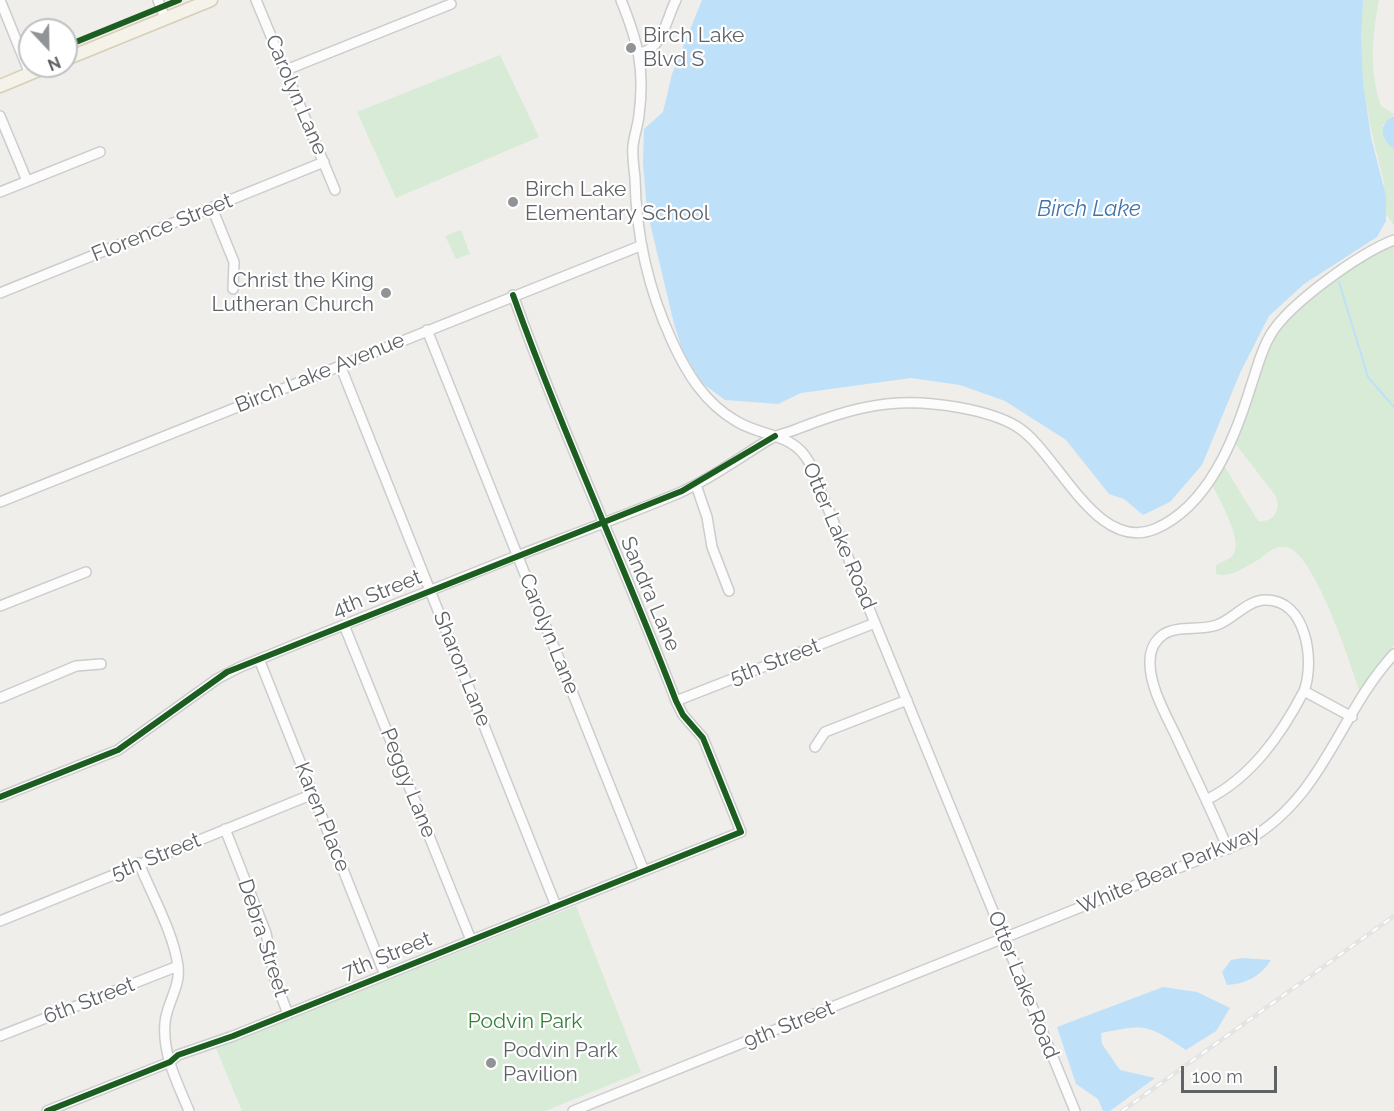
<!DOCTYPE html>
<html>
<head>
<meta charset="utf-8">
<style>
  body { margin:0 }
  #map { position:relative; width:1394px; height:1111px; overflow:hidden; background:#efeeea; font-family:Raleway,sans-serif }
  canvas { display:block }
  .north { position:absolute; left:18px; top:18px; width:60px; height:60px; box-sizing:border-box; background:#fff; border:2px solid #bfc1c3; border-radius:50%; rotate:158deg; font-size:16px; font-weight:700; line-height:24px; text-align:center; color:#5f6368 }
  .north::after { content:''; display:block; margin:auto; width:21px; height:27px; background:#919496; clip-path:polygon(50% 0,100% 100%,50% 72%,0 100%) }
  .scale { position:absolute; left:1181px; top:1066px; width:96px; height:27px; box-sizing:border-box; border:3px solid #5f6368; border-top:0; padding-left:8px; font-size:18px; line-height:21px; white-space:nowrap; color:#5f6368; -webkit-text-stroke:4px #fff; paint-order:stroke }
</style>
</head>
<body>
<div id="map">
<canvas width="1394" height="1111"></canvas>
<div class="north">N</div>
<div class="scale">100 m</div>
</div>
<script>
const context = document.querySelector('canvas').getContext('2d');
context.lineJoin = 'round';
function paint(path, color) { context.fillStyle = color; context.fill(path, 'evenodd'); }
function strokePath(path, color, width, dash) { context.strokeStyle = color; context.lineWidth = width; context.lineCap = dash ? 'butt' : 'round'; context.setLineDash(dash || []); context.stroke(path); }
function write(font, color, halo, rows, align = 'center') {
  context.font = font + ' Raleway,sans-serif'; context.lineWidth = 4.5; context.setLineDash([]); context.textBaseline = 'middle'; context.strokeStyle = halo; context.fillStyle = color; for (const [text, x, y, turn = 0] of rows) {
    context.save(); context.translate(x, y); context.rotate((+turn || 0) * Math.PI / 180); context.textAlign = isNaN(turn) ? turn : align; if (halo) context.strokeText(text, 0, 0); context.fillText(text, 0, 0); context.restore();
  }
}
const green = new Path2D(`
  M1363 0H1379C1372 37 1369 70 1381 106L1394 114 1383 125 1385 140 1394 149V226C1392 221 1388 218 1386 214 1384 208 1385 187 1383 178 1368 119 1354 61 1363 0Z
  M500 55 539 137 396 198 357 112Z
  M461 230 470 254 456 259 445 236Z
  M1394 244V645L1360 692C1350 664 1314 551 1286 547 1275 545 1266 554 1258 560 1247 566 1228 579 1216 574V565C1221 562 1229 560 1233 555 1244 541 1218 497 1211 483L1223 464 1258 521C1274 523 1282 509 1275 495L1234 442C1247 408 1256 371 1273 340 1294 301 1354 262 1394 244Z
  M576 906 641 1072 545 1111H242L216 1048Z`);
const water = new Path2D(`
  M702 0H1363L1361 36 1363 83 1371 137 1386 196V221L1377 237 1304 284 1269 316 1240 373 1202 465 1170 502 1143 515 1124 499 1109 494 1066 440 1005 401 960 385 911 378 801 393 778 404 725 400 702 383 683 352 674 324 647 210 643 163 644 129 663 112 672 74Z
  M1394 116V149C1381 140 1377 124 1394 116Z
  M1243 958 1271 960C1261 976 1246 984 1227 985L1222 972 1231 960Z
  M1163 987 1197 992 1230 1008 1216 1031 1186 1050C1146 1024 1147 1024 1101 1033L1102 1044 1120 1070 1155 1078 1110 1111H1103L1098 1099 1076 1084 1057 1027Z`);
const stream = new Path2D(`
  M1339 282 1368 377 1394 407`);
const minor = new Path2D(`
  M0 0 30 74
  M158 0 165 18
  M256 0 335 190
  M621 0C638 42 645 69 639 115 638 125 634 136 633 146 632 156 634 168 635 178 636 235 648 289 672 341 687 374 705 403 736 421 764 438 792 432 809 462L1075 1111
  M640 53C663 49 666 19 676 0
  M286 70 451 4
  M0 116 27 181
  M0 192 100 152
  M212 208 234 262 233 289
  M0 293 324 162
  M427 330 644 871
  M340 365 556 906
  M696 485 707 517 712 547 729 591
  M0 502 640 246
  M0 606 86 572
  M344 625 471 940
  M259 659 385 975
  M0 698 76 666 101 664
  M676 701 875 623
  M815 747 825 732 907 700
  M0 797 118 750 217 679 238 668C330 630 422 594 514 557 569 536 624 516 679 493 711 479 740 457 770 439 779 434 788 433 797 429 831 416 862 405 899 403 931 401 987 409 1016 426 1057 450 1095 554 1155 529 1209 506 1235 438 1251 386 1257 369 1261 350 1271 334 1290 303 1360 253 1394 240
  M1206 800C1251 778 1281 735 1304 691L1352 717
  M225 829 266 933 275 980 288 1014
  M1228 849C1212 811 1194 775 1177 738 1166 715 1149 686 1150 661 1150 650 1155 640 1164 634 1179 625 1201 631 1217 625 1233 619 1248 600 1265 600 1307 599 1315 662 1304 691
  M139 863C152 896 173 931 178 966 181 987 166 1004 165 1023 162 1054 178 1084 189 1111
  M0 921 313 794
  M0 1036 178 966
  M47 1111 170 1062 178 1055 233 1036 741 832 703 738 683 715 676 701C624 565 562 432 513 295
  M573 1111 1248 840C1325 795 1338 715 1394 654`);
const major = new Path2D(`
  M66 59 211 0
  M0 86 48 66`);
const rail = new Path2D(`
  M1122 1111 1394 916`);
const cycleway = new Path2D(`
  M66 46 179 0
  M0 797 118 750 227 672 682 491 775 436
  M47 1111 170 1062 178 1055 233 1036 741 832 703 738 683 715 676 701C624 565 562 432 513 295`);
const markers = [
  [631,48,6,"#919496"],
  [513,202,6,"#919496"],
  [386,293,6,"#919496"],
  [491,1063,6,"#919496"]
];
const poiNames = [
  ["Birch Lake",643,36],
  ["Blvd S",643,60],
  ["Birch Lake",525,190],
  ["Elementary School",525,214],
  ["Christ the King",374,281,"right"],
  ["Lutheran Church",374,305,"right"],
  ["Podvin Park",503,1051],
  ["Pavilion",503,1075]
];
const streetNames = [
  ["Carolyn Lane",296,95,67],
  ["Florence Street",162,228,-22],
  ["Birch Lake Avenue",320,373,-22],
  ["Otter Lake Road",839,536,67],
  ["4th Street",377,594,-22],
  ["Sandra Lane",650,594,67],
  ["Carolyn Lane",549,634,68],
  ["5th Street",775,662,-21],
  ["Sharon Lane",462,669,68],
  ["Peggy Lane",408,783,68],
  ["Karen Place",322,817,68],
  ["5th Street",156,857,-22],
  ["White Bear Parkway",1169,870,-23],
  ["Debra Street",263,938,72],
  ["7th Street",387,956,-22],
  ["Otter Lake Road",1023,985,68],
  ["6th Street",89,1001,-21],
  ["9th Street",789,1025,-22]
];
const parkNames = [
  ["Podvin Park",525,1022]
];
const waterNames = [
  ["Birch Lake",1089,209]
];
paint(green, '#d8ebd6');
paint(water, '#bfe0f9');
strokePath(stream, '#bfe0f9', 2);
strokePath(minor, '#cbcccc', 12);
strokePath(major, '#d7ceb8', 15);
strokePath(minor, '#fdfcfc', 9);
strokePath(major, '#f4f2e9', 12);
strokePath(rail, '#e4e4e4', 4.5);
strokePath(rail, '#fff', 2, [7]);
strokePath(cycleway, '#1b5e20', 6);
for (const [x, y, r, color] of markers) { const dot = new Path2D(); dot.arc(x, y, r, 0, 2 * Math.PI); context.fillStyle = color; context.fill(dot); strokePath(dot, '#fff', 2); }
write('21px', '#5f6368', '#fff', poiNames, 'left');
write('21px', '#5f6368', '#fff', streetNames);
write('21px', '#348238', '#fff', parkNames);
write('italic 22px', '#4174aa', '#fff', waterNames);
</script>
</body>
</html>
